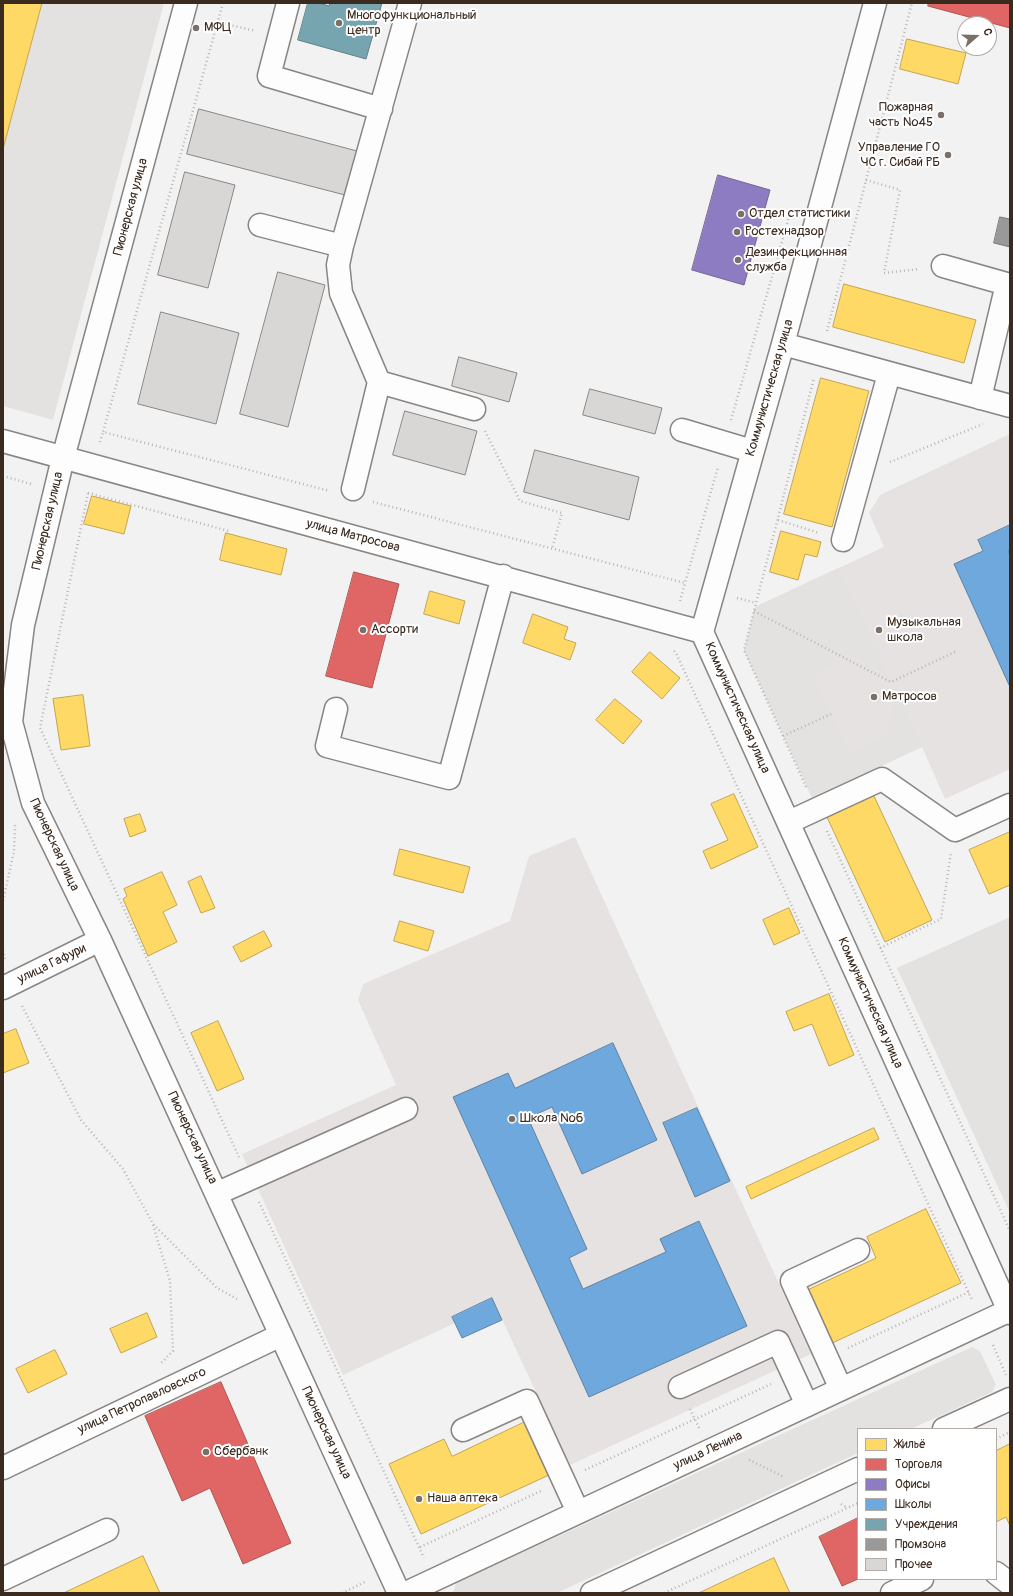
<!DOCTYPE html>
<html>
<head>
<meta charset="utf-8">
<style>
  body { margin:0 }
  #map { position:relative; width:1013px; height:1596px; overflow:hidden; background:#f3f2f2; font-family:Pangolin,sans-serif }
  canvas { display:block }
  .frame { position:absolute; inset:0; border:4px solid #3b2a1e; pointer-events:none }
  .legend { position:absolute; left:857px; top:1428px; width:140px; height:152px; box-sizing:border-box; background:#fff; border:1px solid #b1aaa5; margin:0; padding:5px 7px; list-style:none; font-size:12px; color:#3b2a1e }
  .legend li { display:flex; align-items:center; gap:8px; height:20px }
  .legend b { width:20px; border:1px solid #b1aaa5 }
  .north { position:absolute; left:957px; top:16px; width:40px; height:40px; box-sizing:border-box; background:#fff; border:1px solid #b1aaa5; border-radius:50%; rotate:70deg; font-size:11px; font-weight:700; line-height:16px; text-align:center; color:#3b2a1e }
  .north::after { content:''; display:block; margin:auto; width:14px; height:18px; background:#7b7068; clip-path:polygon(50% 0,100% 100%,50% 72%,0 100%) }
</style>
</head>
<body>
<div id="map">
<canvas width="1013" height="1596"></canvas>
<div class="frame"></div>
<ul class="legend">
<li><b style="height:11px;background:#ffd966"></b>Жильё</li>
<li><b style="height:11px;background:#e06666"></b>Торговля</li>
<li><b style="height:11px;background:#8e7cc3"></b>Офисы</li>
<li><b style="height:11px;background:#6fa8dc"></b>Школы</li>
<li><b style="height:11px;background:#76a5af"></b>Учреждения</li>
<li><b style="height:11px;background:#999"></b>Промзона</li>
<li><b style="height:11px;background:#d9d7d6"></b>Прочее</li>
</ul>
<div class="north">С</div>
</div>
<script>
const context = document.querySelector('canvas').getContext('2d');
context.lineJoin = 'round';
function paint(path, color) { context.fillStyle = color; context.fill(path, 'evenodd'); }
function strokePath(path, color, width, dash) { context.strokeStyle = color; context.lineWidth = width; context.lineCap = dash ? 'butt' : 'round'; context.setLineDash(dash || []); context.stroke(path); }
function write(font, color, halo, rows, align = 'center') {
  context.font = font + ' Pangolin,sans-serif'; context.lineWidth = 4; context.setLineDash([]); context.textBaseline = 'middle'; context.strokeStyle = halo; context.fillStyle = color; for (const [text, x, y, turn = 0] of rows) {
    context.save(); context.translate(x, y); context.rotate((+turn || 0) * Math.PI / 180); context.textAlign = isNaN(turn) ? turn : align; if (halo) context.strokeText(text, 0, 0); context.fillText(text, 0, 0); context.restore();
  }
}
const built = new Path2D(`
  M1010 434V769L945 799 922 747 812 798 744 650 755 607 884 547 869 513 880 495Z
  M575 837 811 1354 570 1465 492 1298 452 1316 455 1323 343 1375 242 1154 396 1085 358 1000 363 984 510 921 529 856Z`);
const green = new Path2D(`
  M42 3H164L53 420 3 406V149Z
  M838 568 889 677 852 657 813 675 850 753 886 736 897 694 922 747 812 798 744 650 755 607Z
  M1010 917V1213L897 968Z
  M972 1347 980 1351 996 1385 992 1392 911 1429H858V1453L557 1593H453L456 1583Z`);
const homes = new Path2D(`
  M3 3H42L3 149Z
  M907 39 966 53 958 84 900 69Z
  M844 284 976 320 964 363 833 327Z
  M821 378 869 391 832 527 784 514Z
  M92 496 131 506 124 534 84 524Z
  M781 531 821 542 817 557 805 554 798 580 770 572Z
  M226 533 287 549 281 575 220 560Z
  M430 591 465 601 459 624 424 614Z
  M533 614 568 627 564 639 576 643 570 660 523 643Z
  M650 652 680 678 662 699 632 672Z
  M83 695 90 746 61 750 53 699Z
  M615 699 642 721 623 744 596 720Z
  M734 794 758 847 711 869 703 851 728 840 711 804Z
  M873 794 932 920 885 942 826 815Z
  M140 814 146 831 130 837 124 819Z
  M1010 832V885L989 894 969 850Z
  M400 849 470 867 463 893 394 875Z
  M162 872 177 905 163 912 177 942 148 956 123 899 127 896 124 889Z
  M201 876 215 908 201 913 188 882Z
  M789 908 800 933 774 945 763 920Z
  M400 921 434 931 428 951 394 941Z
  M264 931 272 946 241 962 233 947Z
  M829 994 854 1055 829 1066 812 1024 794 1031 786 1012Z
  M218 1021 244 1079 217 1091 191 1033Z
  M16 1029 29 1063 3 1073V1034Z
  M874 1128 879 1139 751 1199 746 1187Z
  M926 1209 961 1283 828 1345 803 1292 876 1258 867 1237Z
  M147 1313 157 1337 121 1353 110 1329Z
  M55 1350 67 1374 28 1393 16 1369Z
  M525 1422 549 1475 421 1534 389 1464 444 1439 452 1456Z
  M1010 1444V1526L1006 1517 996 1522V1451Z
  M143 1556 160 1593H64Z
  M774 1558 790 1593H699Z`);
const shops = new Path2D(`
  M929 3H1010V28L928 6Z
  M354 572 399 584 372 688 326 676Z
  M221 1382 291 1543 243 1564 210 1488 182 1501 145 1416Z
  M858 1518V1579L842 1586 819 1537Z`);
const offices = new Path2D(`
  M718 175 770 190 744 285 692 270Z`);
const schools = new Path2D(`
  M1010 525V550L1008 551 1010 555V687L954 564 983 551 978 540Z
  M613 1043 657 1140 582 1174 552 1107 528 1118 587 1249 569 1258 583 1289 666 1252 660 1239 699 1221 747 1326 589 1397 453 1097 508 1073 515 1088Z
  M697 1108 730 1181 695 1197 663 1123Z
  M492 1298 502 1320 462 1338 452 1317Z`);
const public = new Path2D(`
  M308 3H319L329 6 330 3H382L366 59 298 40Z`);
const industry = new Path2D(`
  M1000 217 1010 219V247L994 243Z`);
const building = new Path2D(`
  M199 109 357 151 345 195 187 154Z
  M185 172 235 185 208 288 158 275Z
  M278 272 325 285 288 427 240 414Z
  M161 312 239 333 216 424 138 404Z
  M459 357 517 373 509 402 452 386Z
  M590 389 662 408 655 434 583 415Z
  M405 411 477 431 465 475 393 455Z
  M535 450 639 477 629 520 524 492Z`);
const path = new Path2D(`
  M223 3 103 432 330 491
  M217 22 256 31
  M866 180 900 190 884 273 919 269
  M827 331 912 3
  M731 420 789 217
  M485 431 520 501 562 513 552 549
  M100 442 103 432
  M890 462 983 424
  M3 476 31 484
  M88 493 229 531
  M88 493 40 728 239 1157
  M373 502 685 583 718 467
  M778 520 819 533
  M737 598 756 603
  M680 601 685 583 686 584
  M754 611 891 682 957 651
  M674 651 676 653 972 1300
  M783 736 831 714
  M806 787 744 650 814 378
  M827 831 1010 1231
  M3 901 14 851 15 825
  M880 948 941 919 951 853
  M3 950 5 961
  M22 1006 81 1120 123 1169 153 1224 217 1288 237 1299
  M259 1202 424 1558
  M153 1225 170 1281 173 1351 160 1364
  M993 1345 1006 1375
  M848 1348 969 1292
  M690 1409 699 1428
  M996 1439 1010 1432
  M749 1460 784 1477
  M585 1470 771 1384
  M841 1504 848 1508
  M420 1547 541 1491
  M342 1593 367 1581
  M664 1593 858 1503`);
const minor = new Path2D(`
  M186 3 63 458 23 625 11 722 33 803 100 940 399 1593
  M288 3 269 76 381 109
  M875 3 783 344 702 632 1010 1313
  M260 225 342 246 410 3
  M342 246 338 265 341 293 379 382 474 409
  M943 266 1010 285
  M783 344 1010 406
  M980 398 1007 284
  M682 430 752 451
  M3 441 702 632
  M353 489 379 382
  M843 540 889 374
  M336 709 327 746 449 778 503 576
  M789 822 882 779 955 830 1010 805
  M3 988 100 940
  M218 1193 406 1109
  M680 1387 778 1342 807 1405
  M841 1389 792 1281 858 1250
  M463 1430 527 1401 578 1512
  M3 1468 281 1335
  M996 1573 1010 1584
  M3 1579 107 1530
  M892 1593 922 1579`);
const major = new Path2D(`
  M944 1429 1010 1399
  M406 1593 1010 1310
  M592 1593 858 1469`);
const markers = [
  [339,23,4,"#7b7068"],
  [196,28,4,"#7b7068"],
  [941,115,4,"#7b7068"],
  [948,155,4,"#7b7068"],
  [741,214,4,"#7b7068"],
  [737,232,4,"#7b7068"],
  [738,260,4,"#7b7068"],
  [363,630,4,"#7b7068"],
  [879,630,4,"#7b7068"],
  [874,697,4,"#7b7068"],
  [512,1119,4,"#7b7068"],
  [206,1452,4,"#7b7068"],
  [419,1499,4,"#7b7068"]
];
const poiNames = [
  ["Многофункциональный",347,16],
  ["центр",347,31],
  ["МФЦ",204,28],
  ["Пожарная",933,108,"right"],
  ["часть №45",933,123,"right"],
  ["Управление ГО",940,148,"right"],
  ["ЧС г. Сибай РБ",940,163,"right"],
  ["Отдел статистики",749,214],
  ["Ростехнадзор",745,232],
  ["Дезинфекционная",746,253],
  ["служба",746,268],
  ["Музыкальная",887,623],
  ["школа",887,638],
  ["Ассорти",371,630],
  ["Матросов",882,697],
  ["Школа №6",520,1119],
  ["Сбербанк",214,1452],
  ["Наша аптека",427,1499]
];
const streetNames = [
  ["Пионерская улица",131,207,-75],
  ["Коммунистическая улица",770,388,-74],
  ["Пионерская улица",48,521,-77],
  ["улица Матросова",353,536,15],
  ["Коммунистическая улица",737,708,66],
  ["Пионерская улица",54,845,65],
  ["улица Гафури",52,964,-26],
  ["Коммунистическая улица",870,1003,66],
  ["Пионерская улица",192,1138,65],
  ["улица Петропавловского",142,1401,-25],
  ["Пионерская улица",326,1433,65],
  ["улица Ленина",708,1451,-25]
];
paint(built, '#e5e2e1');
paint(green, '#e4e2e0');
paint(homes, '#ffd966');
strokePath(homes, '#c4a450', 1);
paint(shops, '#e06666');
strokePath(shops, '#ae5450', 1);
paint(offices, '#8e7cc3');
strokePath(offices, '#756392', 1);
paint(schools, '#6fa8dc');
strokePath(schools, '#5f82a3', 1);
paint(public, '#76a5af');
strokePath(public, '#648084', 1);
paint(industry, '#999');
strokePath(industry, '#7d7874', 1);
paint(building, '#d9d7d6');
strokePath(building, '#898582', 1);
strokePath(minor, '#898582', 25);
strokePath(major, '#898582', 25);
strokePath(path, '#b8b6b4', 2.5, [1, 3]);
strokePath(minor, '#fdfdfd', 22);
strokePath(major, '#fdfdfd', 22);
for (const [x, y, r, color] of markers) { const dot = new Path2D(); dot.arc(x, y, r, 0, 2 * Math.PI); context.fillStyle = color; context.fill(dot); strokePath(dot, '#fff', 1.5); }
write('13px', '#3b2a1e', '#fff', poiNames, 'left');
write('13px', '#3b2a1e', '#fff', streetNames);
</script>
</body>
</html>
